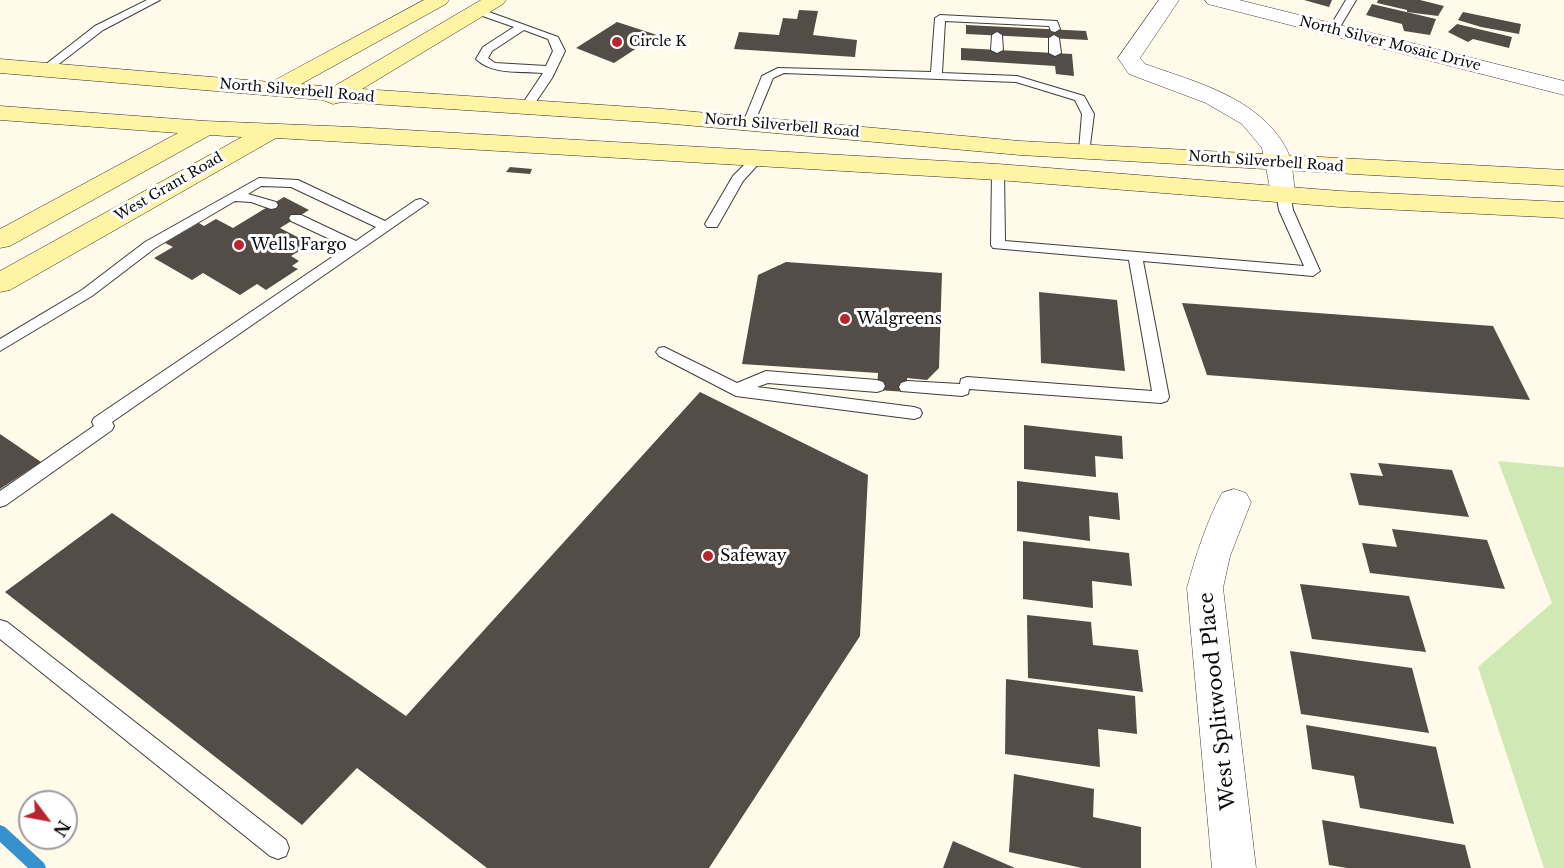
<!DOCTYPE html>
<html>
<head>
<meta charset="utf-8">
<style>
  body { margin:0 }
  #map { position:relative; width:1564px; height:868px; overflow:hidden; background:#fffae9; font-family:"Libre Baskerville",serif }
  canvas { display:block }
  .north { position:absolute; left:18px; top:790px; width:60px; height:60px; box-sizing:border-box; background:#fff; border:2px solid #9d9d9d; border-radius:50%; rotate:122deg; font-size:16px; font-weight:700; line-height:24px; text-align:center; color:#0b0b0b }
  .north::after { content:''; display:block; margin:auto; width:21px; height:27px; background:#b9252d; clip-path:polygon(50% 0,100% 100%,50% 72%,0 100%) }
</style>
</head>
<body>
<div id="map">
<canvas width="1564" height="868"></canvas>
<div class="north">N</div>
</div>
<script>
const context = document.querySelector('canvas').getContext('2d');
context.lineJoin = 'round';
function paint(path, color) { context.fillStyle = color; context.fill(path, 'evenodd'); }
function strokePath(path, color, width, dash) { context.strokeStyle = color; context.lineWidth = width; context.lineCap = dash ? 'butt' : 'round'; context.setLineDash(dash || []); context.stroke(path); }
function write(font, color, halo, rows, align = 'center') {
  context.font = font + ' "Libre Baskerville",serif'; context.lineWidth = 6; context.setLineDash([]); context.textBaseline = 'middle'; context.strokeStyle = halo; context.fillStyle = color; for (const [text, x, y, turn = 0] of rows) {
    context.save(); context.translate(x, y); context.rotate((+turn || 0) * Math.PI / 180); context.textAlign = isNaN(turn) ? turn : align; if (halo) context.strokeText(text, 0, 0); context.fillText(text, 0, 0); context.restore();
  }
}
const green = new Path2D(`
  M1498 461 1564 467V868H1544L1478 667 1552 603Z`);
const stream = new Path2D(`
  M0 825 5 827 44 863 46 868H28L0 842Z`);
const building = new Path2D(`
  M1304 0H1332L1329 7Z
  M1378 0H1420L1444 6 1438 16 1407 12V10L1377 3Z
  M1372 4 1436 19 1430 35 1404 31 1402 24 1366 15Z
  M799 10 818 11 813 35 857 40 855 57 734 49 739 32 779 35 783 18 797 19Z
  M1463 12 1521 24 1519 34 1481 27 1458 20Z
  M617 22 657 35 614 63 576 48Z
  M1457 24 1512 37 1509 48 1473 39 1468 42 1448 32Z
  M966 25 1086 31 1088 40 966 34Z
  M961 48 1072 54 1074 76 1056 74 1055 66 961 60Z
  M510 167 532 169 530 174 506 172Z
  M284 197 309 210 280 228 311 244 291 256 299 261 292 266 298 269 266 290 257 284 240 295 203 273 192 280 154 258 173 247 165 243 199 223 204 226 216 219 233 228Z
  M786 262 942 273 939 368 927 380 907 378V392L877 390 878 373 742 364 758 275Z
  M1039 292 1117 300 1125 371 1041 363Z
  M1182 303 1493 326 1530 400 1207 375Z
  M700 392 868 475 860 636 709 868H487L357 768 302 825 5 592 112 513 406 716Z
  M1024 425 1122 436 1123 459 1095 456 1096 477 1024 469Z
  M0 434 41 462 0 489Z
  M1378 463 1452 470 1469 517 1359 505 1350 473 1383 476Z
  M1017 481 1118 493 1120 520 1089 516 1090 541 1017 531Z
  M1392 529 1487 540 1505 589 1370 573 1362 543 1397 547Z
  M1023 541 1129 553 1132 586 1092 581 1093 608 1023 599Z
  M1300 584 1409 596 1426 652 1312 639Z
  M1027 615 1091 622 1093 645 1138 650 1143 692 1028 678Z
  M1290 651 1412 668 1429 733 1301 714Z
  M1006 679 1135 696 1137 734 1098 729 1100 767 1005 754Z
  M1306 725 1436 747 1454 824 1360 808 1354 776 1312 769Z
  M1014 774 1094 789 1093 817 1141 827V868H1082L1009 852Z
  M1322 820 1465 845 1471 868H1347L1329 865Z
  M953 841 1015 868H943Z`);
const lane = new Path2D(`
  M147 0H160L103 30 51 70 47 71 41 68 95 26Z
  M1346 0H1356L1337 32H1329L1328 30Z
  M478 8 558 37 565 51 552 78 531 109 527 110 521 106 543 73C521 71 492 75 476 59L483 47 514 27 474 13V9ZM524 30 548 39 553 51 546 66 495 63 488 58 492 51Z
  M940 15 1057 21 1060 29 1055 32 1051 31 1049 26 945 21 942 73 1017 76 1084 96 1094 114 1089 153 1085 154 1079 150 1082 114 1075 100 1016 82 784 73 773 78 753 126 749 127 743 123 762 76 778 68 931 72 935 18Z
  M997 32 1002 35 1003 50 997 53 991 50 992 35Z
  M1054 35 1059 38 1061 53 1055 56 1049 53V38Z
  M757 155 763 159 743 181 717 227H707L705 224 733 176 753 156Z
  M998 168 1004 172 1005 241 1304 266 1279 210 1276 193 1283 189 1290 193 1293 210 1320 271 1313 276 1143 261 1169 397 1167 401 1161 403 969 389 968 394 962 396 901 391 899 387 901 383 907 381 960 384 961 379 967 377 1152 391 1129 260 993 248 991 245 992 172Z
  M259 178 298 180 385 221 416 200 421 199 428 203 112 422 114 426 112 430 6 505 0 507V491L94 426 92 422 94 418 347 247 291 221 289 218 291 215H301L356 241 376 227 291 187 261 186 248 194 276 202 278 205 276 208 271 209 251 202 235 201 155 248 92 296 0 351V339L82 290 145 242Z
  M664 347 737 383 766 371 877 380 883 382 885 386 883 390 877 392 768 383 757 387 914 407 920 409 922 413 920 417 914 419 736 396 659 356 656 352 659 348Z
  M0 620 7 622 286 840 289 848 286 856 278 859 270 856 0 639Z`);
const street = new Path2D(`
  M1159 0H1179L1140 58 1145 64C1195 82 1258 97 1286 148 1293 161 1293 178 1295 193L1292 198 1283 200 1274 198 1271 193 1262 148 1242 124 1206 103 1129 74 1118 58Z
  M1205 0H1239L1564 81V95L1208 4Z
  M1234 489 1246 493 1251 502 1230 556 1223 588 1256 868H1212L1187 588C1196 555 1206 523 1222 493Z`);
const secondary = new Path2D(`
  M424 0H449L446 4 301 84 333 87 481 0H506L503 4 362 89 663 109 1020 141 1564 170V186L1020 155 663 123 342 102 333 104 323 100 0 73V59L271 82Z
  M0 106 205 121 353 127 998 164 1340 191 1564 202V218L1340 207 998 180 276 138 10 290 0 292V271L242 137 210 135 10 246 0 248V229L178 133 0 120Z`);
const markers = [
  [617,42,6,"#b9252d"],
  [239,245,6,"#b9252d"],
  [845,319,6,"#b9252d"],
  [708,556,6,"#b9252d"]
];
const farPoinames = [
  ["Circle K",629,42]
];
const farStreetnames = [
  ["North Silver Mosaic Drive",1390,44,14],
  ["North Silverbell Road",297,91,5],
  ["North Silverbell Road",782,126,5],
  ["North Silverbell Road",1266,162,4],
  ["West Grant Road",169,187,-30]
];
const poiNames = [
  ["Wells Fargo",251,245],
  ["Walgreens",857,319],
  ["Safeway",720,556]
];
const nearStreetnames = [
  ["West Splitwood Place",1218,701,-96]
];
paint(green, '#cfe8b4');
paint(stream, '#3691cc');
paint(building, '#534c47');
strokePath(lane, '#3e3e3e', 2);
strokePath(street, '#3e3e3e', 1);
strokePath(secondary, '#2d2d2d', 1);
paint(lane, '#fff');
paint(street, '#fff');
paint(secondary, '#fef4a4');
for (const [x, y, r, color] of markers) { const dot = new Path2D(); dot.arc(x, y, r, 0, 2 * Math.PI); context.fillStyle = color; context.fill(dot); strokePath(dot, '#fff', 2); }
write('14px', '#0b0b0b', '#fff', farPoinames, 'left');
write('14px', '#0b0b0b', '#fff', farStreetnames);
write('16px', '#0b0b0b', '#fff', poiNames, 'left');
write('20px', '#0b0b0b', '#fff', nearStreetnames);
</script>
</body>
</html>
